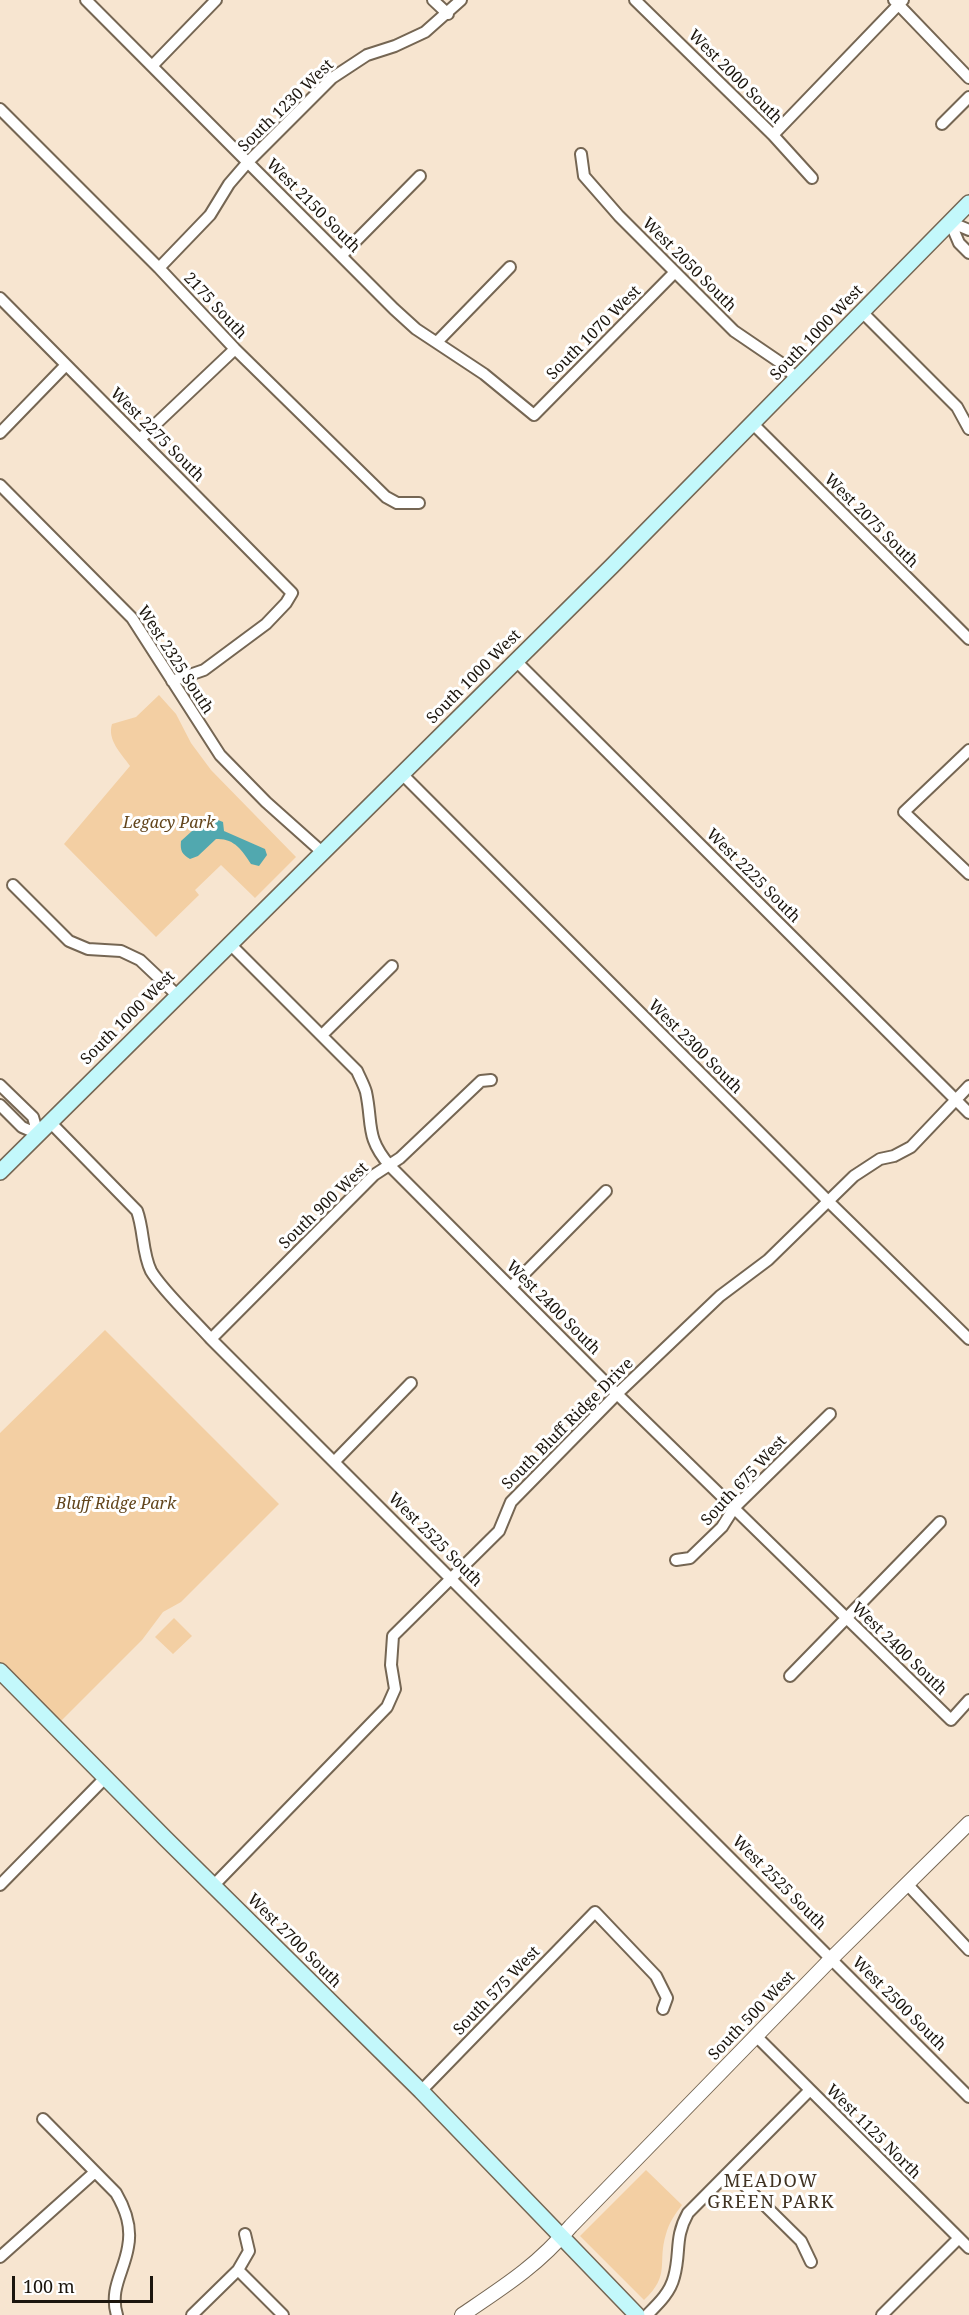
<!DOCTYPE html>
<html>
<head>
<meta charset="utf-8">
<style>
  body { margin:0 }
  #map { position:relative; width:969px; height:2315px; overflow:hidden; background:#f7e5d0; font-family:"Noto Serif",serif }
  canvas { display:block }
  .scale { position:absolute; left:12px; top:2276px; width:141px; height:27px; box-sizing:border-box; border:3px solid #1b150d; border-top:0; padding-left:8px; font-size:18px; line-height:21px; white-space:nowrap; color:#1b150d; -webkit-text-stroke:4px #fff; paint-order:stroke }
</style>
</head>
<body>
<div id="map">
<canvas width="969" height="2315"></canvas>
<div class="scale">100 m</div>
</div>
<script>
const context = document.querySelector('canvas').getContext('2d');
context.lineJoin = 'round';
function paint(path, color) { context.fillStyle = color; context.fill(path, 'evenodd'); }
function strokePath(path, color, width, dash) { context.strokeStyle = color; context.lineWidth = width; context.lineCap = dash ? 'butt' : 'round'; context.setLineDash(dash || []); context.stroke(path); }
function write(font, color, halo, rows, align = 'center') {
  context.font = font + ' "Noto Serif",serif'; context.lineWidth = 6; context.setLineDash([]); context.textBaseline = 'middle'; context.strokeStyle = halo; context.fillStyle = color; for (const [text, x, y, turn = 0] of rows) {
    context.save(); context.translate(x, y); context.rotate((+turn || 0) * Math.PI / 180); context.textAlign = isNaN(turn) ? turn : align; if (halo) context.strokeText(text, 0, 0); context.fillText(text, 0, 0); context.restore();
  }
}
const green = new Path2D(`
  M159 695 176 714 191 743 211 770 296 857 255 898 221 865 195 890 199 895 156 937 64 844 130 766C121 753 107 740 112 724L136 717Z
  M105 1330 279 1504 181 1602 163 1612 142 1640 59 1723 0 1664V1433Z
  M174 1618 192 1636 173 1654 155 1637Z
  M646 2170 682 2205C675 2214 669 2223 666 2234 657 2263 671 2275 644 2300L580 2236Z`);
const water = new Path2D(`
  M213 818 223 822 224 831 265 849 267 855 259 866 251 864C242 850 234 838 216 839L198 856 190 859C182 854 180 851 181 841L202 822Z`);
const minor = new Path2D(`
  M86 0 394 309 416 329 484 374 534 415 675 272
  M433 0 448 14
  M635 0 773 135 812 178
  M894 0 969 78
  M153 65 216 0
  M0 109 159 268 235 349 386 497 397 503H419
  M942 124 969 97
  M773 135 903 0
  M581 154 584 176 619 216 734 331 781 363 797 379
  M950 222 959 243 969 253
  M950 222 969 230
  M341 256 420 176
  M159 268 210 215 229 184 248 162 332 78 367 55 395 46 425 32 461 0
  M0 298 292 593 286 603 266 624 204 670 172 681
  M862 312 957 407 969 429
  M437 342 510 267
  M753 424 969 639
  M0 433 66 365
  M140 439 235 349
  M0 485 132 618 220 755 266 802 322 852
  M516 661 969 1113
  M969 750 904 812 969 874
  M402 774 828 1201 969 1339
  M13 885 69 941 88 949 121 951 140 960 177 995
  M229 943 357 1071C360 1078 364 1085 366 1092 373 1125 365 1137 390 1166L617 1394 951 1720 969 1700
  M322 1035 392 966
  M0 1085 33 1117 38 1134
  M0 1105 22 1127 38 1134
  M50 1122 137 1211C144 1230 142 1253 151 1271 162 1290 195 1321 211 1339L969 2097
  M511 1287 606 1191
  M211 1339 374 1175 400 1158 481 1081 491 1080
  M335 1461 411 1383
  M676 1560 690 1558 722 1527 734 1508 830 1414
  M790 1676 940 1522
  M907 1884 969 1950
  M0 1885 106 1777
  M213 1886 387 1707 395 1689 391 1665 393 1636 499 1531 511 1502 617 1394 720 1296 768 1260 854 1176 880 1159 894 1156 911 1147 969 1086
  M756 2036 969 2248
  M421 2091 595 1912 656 1976 667 1998 663 2009
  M43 2119 116 2193C126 2210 132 2227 128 2247 124 2272 109 2289 117 2315
  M730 2171 801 2241 811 2262
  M0 2257 95 2172
  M238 2270 283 2315
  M192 2315 238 2270 249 2251 245 2234
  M647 2315C658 2304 670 2293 674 2277 681 2252 674 2238 688 2213L810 2090
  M882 2315 959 2238`);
const tertiary = new Path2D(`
  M462 2315C505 2286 537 2266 571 2226L832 1958 969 1823`);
const secondary = new Path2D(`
  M0 1172 612 566 969 203
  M0 1671 165 1838 421 2091 637 2315`);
const streetNames = [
  ["West 2000 South",735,77,45],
  ["South 1230 West",286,106,-44],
  ["West 2150 South",313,206,45],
  ["West 2050 South",689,265,45],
  ["2175 South",215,306,47],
  ["South 1070 West",594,333,-45],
  ["South 1000 West",817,333,-46],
  ["West 2275 South",157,435,45],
  ["West 2075 South",871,521,45],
  ["West 2325 South",175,660,57],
  ["South 1000 West",474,677,-45],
  ["West 2225 South",753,876,45],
  ["South 1000 West",128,1018,-45],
  ["West 2300 South",695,1047,45],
  ["South 900 West",324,1206,-44],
  ["West 2400 South",553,1308,45],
  ["South Bluff Ridge Drive",568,1424,-45],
  ["South 675 West",744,1481,-47],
  ["West 2525 South",435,1540,45],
  ["West 2400 South",899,1649,44],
  ["West 2525 South",779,1883,45],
  ["West 2700 South",294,1941,45],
  ["South 575 West",497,1991,-46],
  ["West 2500 South",899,2004,45],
  ["South 500 West",752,2016,-46],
  ["West 1125 North",873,2132,45]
];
const parkNames = [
  ["Legacy Park",169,823],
  ["Bluff Ridge Park",116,1504]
];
const neighbourhoodNames = [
  ["MEADOW",771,2182],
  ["GREEN PARK",771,2203]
];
paint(green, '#f3cfa3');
paint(water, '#51a8af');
strokePath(minor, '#756653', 14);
strokePath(tertiary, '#756653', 16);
strokePath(secondary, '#756653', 18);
strokePath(minor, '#fff', 10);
strokePath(tertiary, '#fff', 14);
strokePath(secondary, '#c3f8fb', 15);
write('16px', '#1b150d', '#fff', streetNames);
write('italic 16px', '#62451c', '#fff', parkNames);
context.letterSpacing = '1.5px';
write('18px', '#413322', '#fff', neighbourhoodNames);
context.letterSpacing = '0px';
</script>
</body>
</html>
